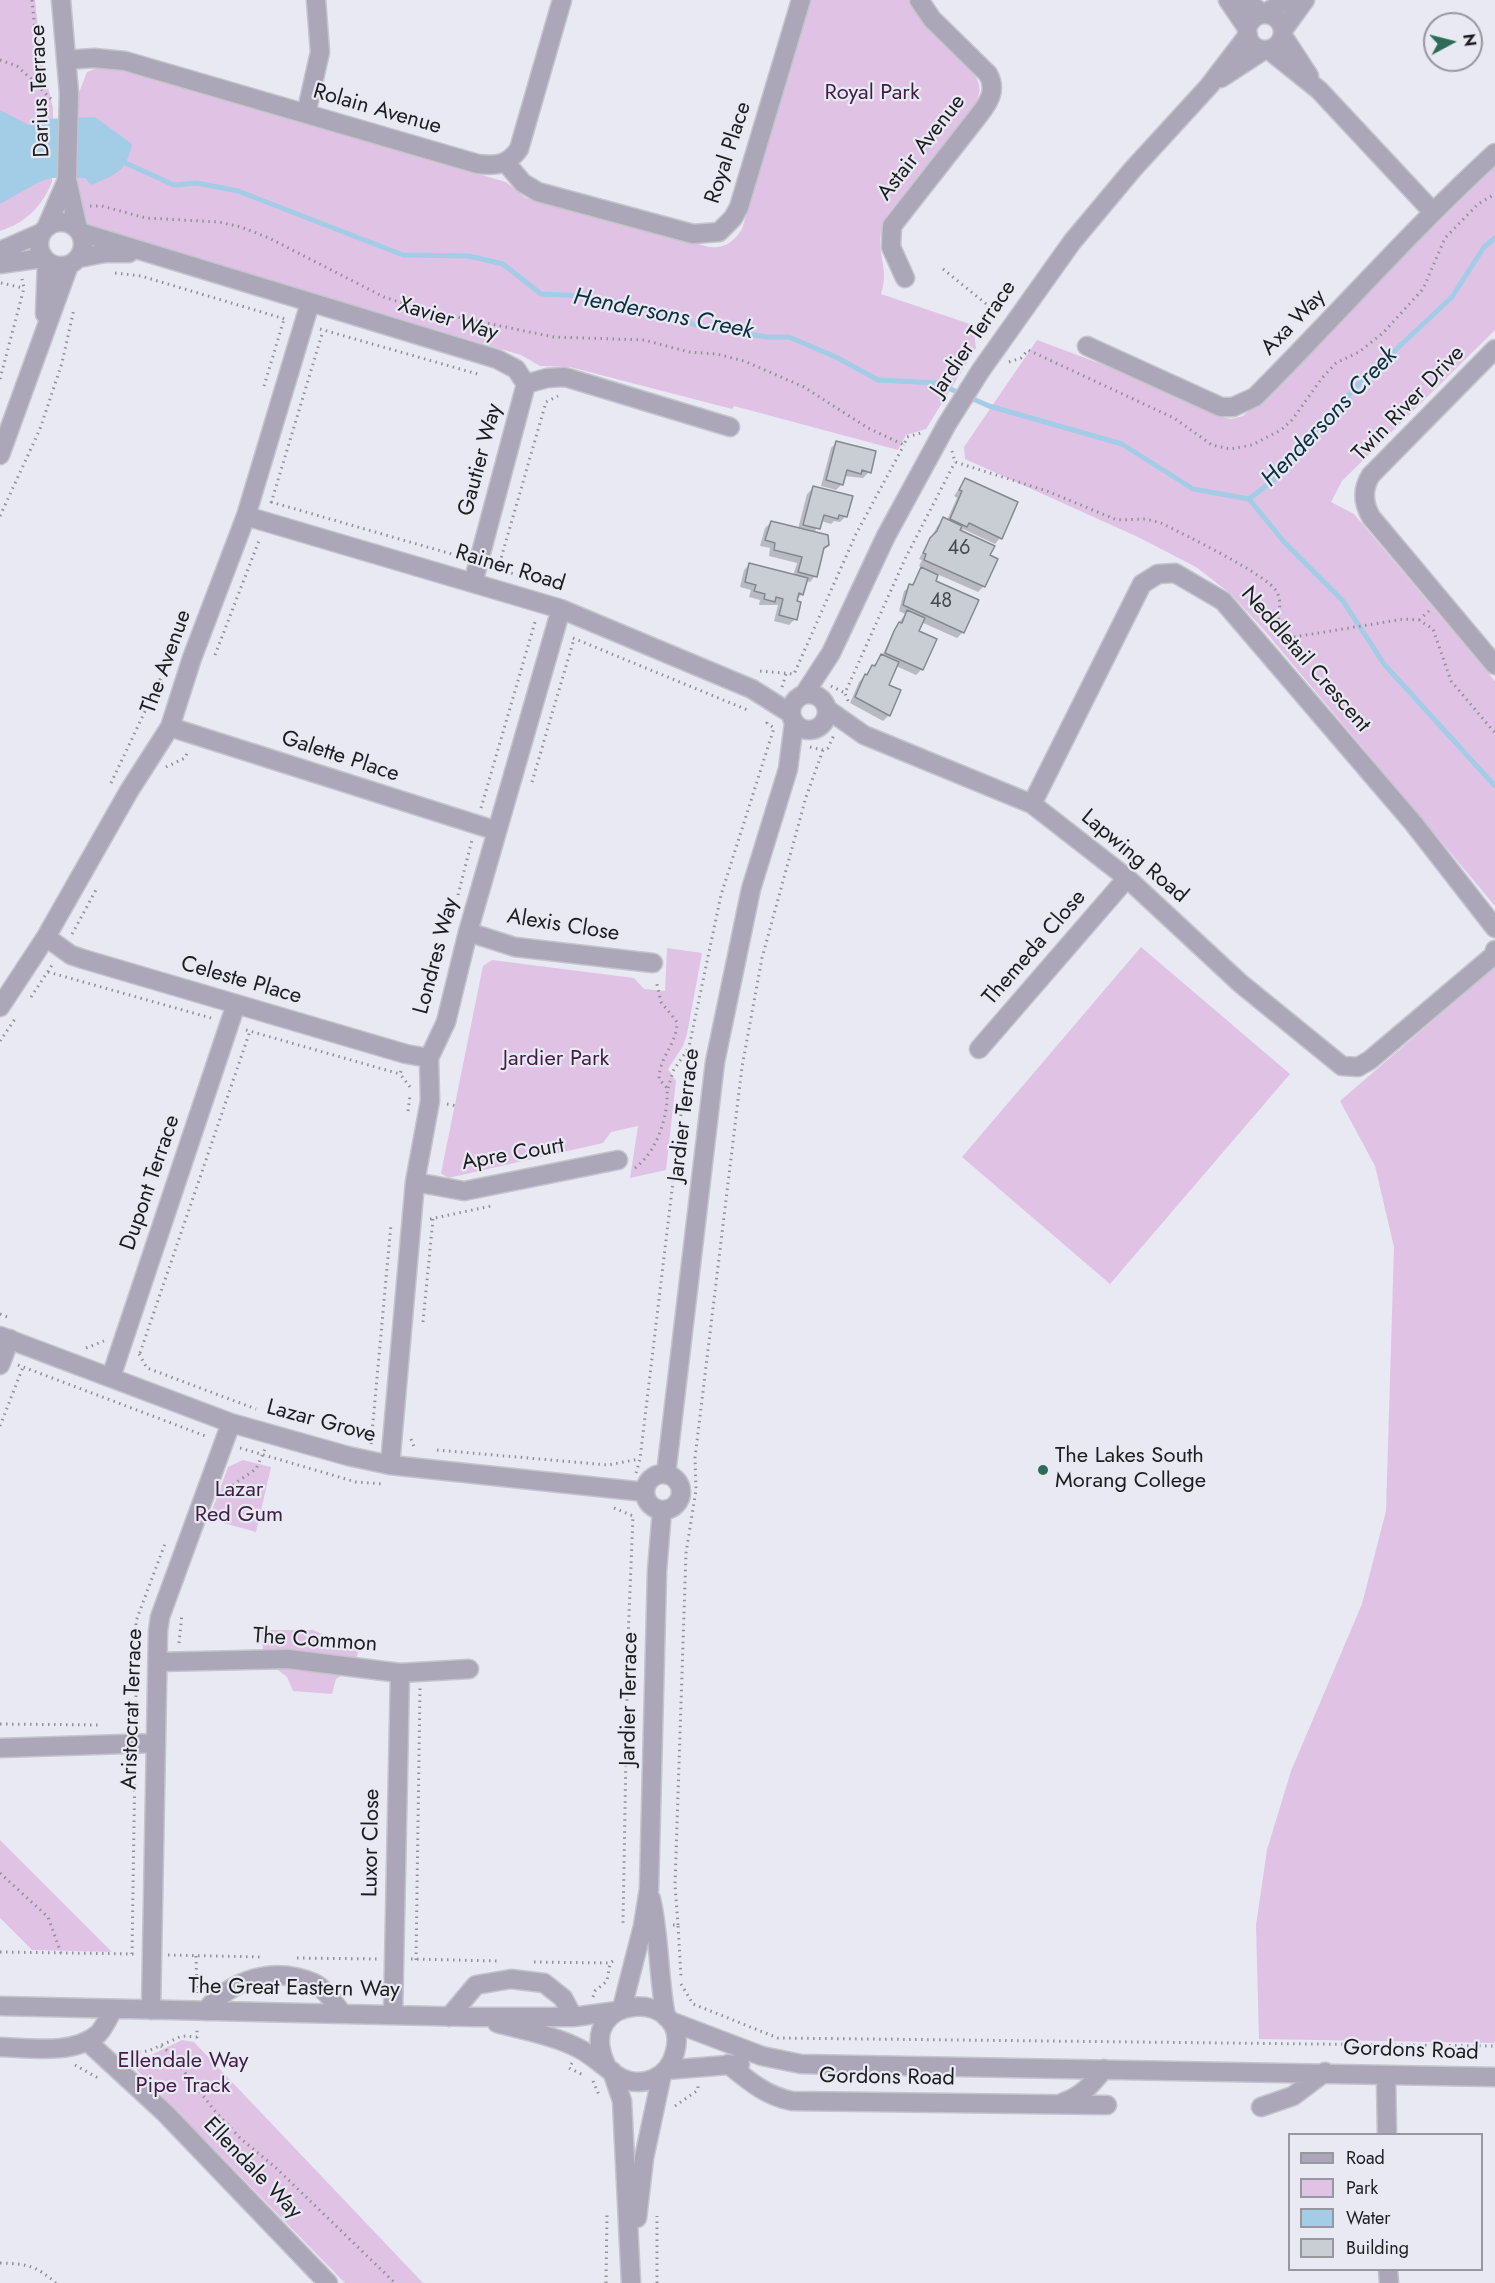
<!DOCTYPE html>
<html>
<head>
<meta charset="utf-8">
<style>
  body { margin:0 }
  #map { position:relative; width:1495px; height:2283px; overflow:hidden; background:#e8e9f2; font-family:Jost,sans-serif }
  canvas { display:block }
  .legend { position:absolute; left:1288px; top:2133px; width:195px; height:138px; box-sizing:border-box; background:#e8e9f2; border:2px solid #97979e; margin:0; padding:8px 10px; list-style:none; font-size:18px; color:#1d1d20 }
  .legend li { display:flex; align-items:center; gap:12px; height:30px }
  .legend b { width:30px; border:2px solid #97979e }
  .north { position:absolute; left:1423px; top:12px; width:60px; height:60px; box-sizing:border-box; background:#e8e9f2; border:2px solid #97979e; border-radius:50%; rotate:83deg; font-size:16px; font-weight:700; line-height:24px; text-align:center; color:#1d1d20 }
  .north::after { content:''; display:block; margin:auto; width:21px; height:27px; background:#2e6c59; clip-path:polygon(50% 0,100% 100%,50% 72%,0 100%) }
</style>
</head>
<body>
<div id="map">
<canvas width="1495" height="2283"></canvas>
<ul class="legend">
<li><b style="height:8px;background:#aca7b8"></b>Road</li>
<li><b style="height:16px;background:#e0c3e4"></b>Park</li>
<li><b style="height:16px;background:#a3cce6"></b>Water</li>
<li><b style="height:16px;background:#c9ced5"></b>Building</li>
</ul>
<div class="north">N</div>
</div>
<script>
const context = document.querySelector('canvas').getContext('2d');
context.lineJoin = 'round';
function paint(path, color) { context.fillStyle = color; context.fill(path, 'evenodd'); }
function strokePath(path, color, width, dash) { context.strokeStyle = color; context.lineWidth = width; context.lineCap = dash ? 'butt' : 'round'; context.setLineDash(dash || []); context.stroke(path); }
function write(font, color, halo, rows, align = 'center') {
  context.font = font + ' Jost,sans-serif'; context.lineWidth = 4.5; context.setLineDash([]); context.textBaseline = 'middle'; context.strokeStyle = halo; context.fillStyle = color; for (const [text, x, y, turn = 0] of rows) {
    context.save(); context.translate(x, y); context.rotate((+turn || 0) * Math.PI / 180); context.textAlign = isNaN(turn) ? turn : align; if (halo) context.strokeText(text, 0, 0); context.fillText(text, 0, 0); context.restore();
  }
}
const green = new Path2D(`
  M0 0H35L42 62 53 108 52 182C42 207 25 223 0 231Z
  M811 0H908C922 31 974 60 979 85 981 93 977 100 973 107L888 214C869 250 892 262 881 294L973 325 976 348 926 429 906 435 898 450 734 406 732 409 570 367 540 366 521 355 85 225 77 193 78 95 87 72 100 67 121 70 506 182 526 198 709 247C724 249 734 242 742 229Z
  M1495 166V330L1342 481 1331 502 1354 514 1495 681V906L1264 630 1231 594 1196 567 1138 537 965 459 964 447 1037 340 1120 371 1218 416 1231 419 1243 416Z
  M1141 947 1290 1074 1110 1284 962 1157Z
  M667 948 702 953 687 1034 683 1046 668 1069 676 1081 666 1170 630 1178 638 1126 611 1132 603 1143 448 1178 441 1173 483 966 492 960 634 978 644 989 665 991Z
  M1495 967V2043L1259 2039 1256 1925 1267 1850 1291 1771 1362 1604 1386 1511 1394 1247 1375 1166 1340 1101Z
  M243 1460 271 1467 256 1532 209 1519 228 1467Z
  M261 1630H313L345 1644 360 1646 353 1668 336 1679 332 1694 293 1691 287 1677 264 1659Z
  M0 1840 112 1952 32 1950 0 1918Z
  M182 2040 194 2042 423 2283H345L127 2060 147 2057Z`);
const water = new Path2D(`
  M0 110 29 125 42 119 95 117 132 144C126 172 117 174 91 185L85 178H51L39 182 0 204Z`);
const shadow = new Path2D(`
  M836 443 869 472 863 478 844 476 842 484 836 490 821 486 831 448Z
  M965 480 1000 538 995 544 963 529 960 532 988 556 984 586 978 592 937 574 934 581 963 632 957 638 921 622 917 632 922 669 916 675 896 666 887 686 889 715 883 721 850 703 859 682 882 656 894 630 905 614 899 611 904 591 911 586 923 567 919 566 922 560 919 559 938 525 944 519 947 520 957 498 954 496Z
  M813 488 846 516 840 522 834 521 831 524 821 521 814 533 827 536 828 545 822 551 815 576 810 582 805 581 802 594 794 602 795 619 789 625 774 621 778 605H759L760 600 749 597 751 590 740 587 744 570 750 564 793 576 797 563 769 556 770 548 760 546 765 528 771 522 798 529 807 494Z`);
const stream = new Path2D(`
  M121 161 174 185 197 183 238 191 403 255 469 256 503 264 541 294 584 296 650 308 701 327 767 337H789L836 357 878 380 937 383 989 406 1122 444 1193 489 1249 499 1275 479 1356 387 1452 297 1484 247 1495 238
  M1249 499 1285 543 1343 601 1384 664 1495 786`);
const building = new Path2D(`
  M836 441 876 451 871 473 862 470 861 474 847 470 843 485 826 480Z
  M965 478 1018 502 1002 539 969 523 967 527 950 519 962 491 959 490Z
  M813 486 853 496 847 517 839 515 838 519 824 515 820 529 803 525Z
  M943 517 962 526 960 530 995 546 990 555 998 559 985 587 924 560 926 554 923 553 930 538 937 531Z
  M771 521 828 535 829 545 824 548 817 577 798 572 802 557 774 550 775 543 765 540Z
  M749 563 808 578 803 595 799 593 797 601 801 602 797 620 779 615 783 599 776 597 775 602 764 599 765 594 754 591 756 585 745 582Z
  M921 567 938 575 936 581 979 600 964 633 903 605 909 584 913 585Z
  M907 610 925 618 919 631 937 639 923 670 885 653 894 631 899 622 902 623Z
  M881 654 899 662 889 685 901 690 890 716 855 697 865 674 867 675 872 665 875 666Z`);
const path = new Path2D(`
  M32 0 41 89 51 99
  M0 60 17 66 40 87
  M90 206H102L146 218 219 222 241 227 269 238 384 297 423 310 554 337 644 340 689 352 717 354 744 361 804 387 868 428 904 445 907 437 921 433
  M943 269 990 307
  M115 273 141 276 285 319
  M1 283 23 288
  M320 329 481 375
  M1009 362 1021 358 1028 350 1174 418 1212 445 1230 449 1252 445 1281 430 1292 420 1322 378 1336 363 1359 352 1383 333 1423 289 1445 238 1478 204 1495 194
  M0 379 24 288 22 279
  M264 386 284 319
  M952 451 955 462 1047 491 1117 520 1145 519 1161 523C1183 534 1268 575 1277 592 1283 604 1277 617 1279 629L1288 638 1404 619 1419 620 1433 629 1451 681 1495 733
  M271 502 462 557
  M271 503 323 331
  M0 516 40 429 62 363 74 309
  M459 556 464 540
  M494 568 514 574
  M498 569 546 402 558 396
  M1419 620 1429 611
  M573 638 750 711
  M215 655 260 538
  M760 671 794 674 856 534 904 445
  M831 686 845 693
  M782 687 786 674
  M848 701 845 693 905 559 955 462
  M810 747 823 750
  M166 767 185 758 188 751
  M532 782 574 639
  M111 783 175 648
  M481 808 535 622
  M458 895 472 840
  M72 934 96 890
  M48 972 211 1018
  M31 997 54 962
  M246 1030 400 1074
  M0 1041 15 1019
  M401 1071 400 1074 410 1087
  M668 1088 673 1071 688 1049
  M447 1104 457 1106
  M408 1111 410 1096
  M635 1168C657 1152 669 1115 667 1088L659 1079C660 1054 677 1045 677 1022L661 1002 656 980
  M430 1219 491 1206
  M0 1314 10 1318
  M423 1322 433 1219
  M86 1348 104 1341
  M140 1353 250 1031
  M139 1354 147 1368 256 1409
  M18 1365 208 1437
  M0 1426 23 1367
  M411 1439 414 1447
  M371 1444 391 1224
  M240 1448 356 1482 384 1484
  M437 1450 608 1465 639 1459
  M636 1473 640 1459 689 1047 721 895 774 728 767 723 768 721
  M226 1495 234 1484 256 1469 265 1449
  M614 1508 633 1516 628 1639 623 1923
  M179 1643 182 1614
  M0 1724 100 1725
  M136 1727V1621L166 1541
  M0 1873 48 1917 61 1953
  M673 1925H678L681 1977
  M678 1925 675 1885 686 1553 696 1490 695 1458 742 1067 762 958 806 797 823 750 828 748 834 735
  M0 1952 135 1954
  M132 1954 135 1761
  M168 1955 264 1957
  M196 1956 197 1993
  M297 1958 378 1959
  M411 1959 498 1961
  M416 1960 420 1688
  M534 1962 610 1963 616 1959
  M681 1984 693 2004 778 2038 1495 2046
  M593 1997 595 1991 607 1981 610 1963
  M161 2046 169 2052 214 2110 241 2139 275 2167 395 2283
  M127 2053 148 2051 182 2036 197 2037V2027
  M572 2063 569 2068 583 2075
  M75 2065 98 2078
  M593 2081 599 2095
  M675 2106 698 2090V2086
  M0 2263C27 2264 35 2265 56 2283
  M606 2283 607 2213
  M657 2283V2216`);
const minor = new Path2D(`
  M61 0 69 93 67 180 78 229
  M1228 0 1247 28
  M1245 0 1262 13
  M1265 13 1288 0
  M1247 32a18 18 0 1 1 36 0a18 18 0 1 1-36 0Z
  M1283 30 1305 0
  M1283 36 1309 76
  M1269 50 1319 90 1432 211
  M66 60 94 58 125 61 478 164C497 166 508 165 519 149L562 0
  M1221 78 1264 50
  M306 114 320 52 316 0
  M506 163 523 183 538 192 693 234 719 232 733 218 739 207 801 0
  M39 244a22 22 0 1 1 44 0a22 22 0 1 1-44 0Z
  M47 226 67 180
  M80 232 497 359 516 369 526 384 547 378 565 377 730 427
  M0 251 41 233
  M79 258 105 253H129
  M0 264 43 258
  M905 278 891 247 892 226 979 115C989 102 997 90 988 74L932 19 919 0
  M45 314 47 262
  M1087 346 1221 407H1233L1255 397C1336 316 1411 230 1495 153
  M1495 349 1371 475C1362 489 1363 503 1371 517L1495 665
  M0 455 69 265
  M246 516 561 609 752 689 790 713
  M473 583 526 384
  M805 693 831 653 886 536 947 424 981 370 1072 242 1133 169 1209 86 1248 35
  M791 712a18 18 0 1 1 36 0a18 18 0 1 1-36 0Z
  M827 709 864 735 1032 804 1127 878 1240 983 1342 1066 1358 1067 1370 1060 1494 955 1495 950
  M170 727 497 831
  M1032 804 1142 584 1158 574 1175 573 1223 601 1414 824 1495 928
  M468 932 515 947 653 963
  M46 937 71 955 83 959 406 1054 429 1058
  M0 1007 46 937 129 791 170 727 192 658 246 516 310 303
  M979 1049 1127 878
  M415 1182 464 1191 618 1160
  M0 1336 231 1423 348 1456 390 1465 645 1492
  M0 1365 10 1339
  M111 1377 236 1004
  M390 1465 415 1182 430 1101 429 1058 446 1022 468 932 561 609
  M666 1474 715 1062 751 889 788 769 794 723
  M645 1492a18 18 0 1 1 36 0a18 18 0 1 1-36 0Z
  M158 1662 288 1659 400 1673 469 1669
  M0 1748 156 1743
  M651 1899C660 1938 658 1977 666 2017
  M0 2006 475 2017H573L617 2011
  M622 2008 643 1926 649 1889 657 1571 662 1510
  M151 2010 158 1631 160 1617 231 1423
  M205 2011C232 1980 273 1965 314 1983 325 1988 335 2005 343 2014
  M393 2015 400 1673
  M449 2017 476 1985 511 1979 544 1983 563 1998 573 2017
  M670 2021 762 2056 801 2064 1495 2077
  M497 2023C523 2030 556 2036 580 2049 595 2057 608 2071 621 2078 631 2083 643 2083 653 2079 665 2074 672 2064 675 2052 692 1988 572 1991 606 2065
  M88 2042 165 2113 328 2283
  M0 2047C30 2048 74 2055 98 2034 104 2028 108 2018 113 2010
  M728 2064C749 2081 766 2096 792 2101L1107 2105
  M666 2070 740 2064
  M612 2071 622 2101 631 2283
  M1386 2076 1387 2134
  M1064 2102C1082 2096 1092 2084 1104 2069
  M1261 2107 1293 2096 1325 2072
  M637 2218 644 2158 662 2074
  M1388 2270 1389 2283`);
const markers = [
  [1043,1470,6,"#2e6c59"]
];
const numberNames = [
  ["46",959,549],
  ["48",941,602]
];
const streetNames = [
  ["Darius Terrace",41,91,-92],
  ["Rolain Avenue",377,110,16],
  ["Astair Avenue",922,148,-52],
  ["Royal Place",729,153,-72],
  ["Xavier Way",448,320,17],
  ["Axa Way",1294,323,-46],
  ["Jardier Terrace",974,339,-56],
  ["Twin River Drive",1409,404,-46],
  ["Gautier Way",481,460,-75],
  ["Rainer Road",510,569,17],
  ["Neddletail Crescent",1305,660,49],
  ["The Avenue",167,662,-70],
  ["Galette Place",340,757,18],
  ["Lapwing Road",1134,857,40],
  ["Alexis Close",563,926,9],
  ["Themeda Close",1035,948,-49],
  ["Londres Way",437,956,-75],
  ["Celeste Place",241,981,16],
  ["Jardier Terrace",685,1115,-83],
  ["Apre Court",513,1155,-10],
  ["Dupont Terrace",151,1183,-71],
  ["Lazar Grove",321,1422,15],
  ["The Common",315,1641,4],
  ["Jardier Terrace",630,1699,-89],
  ["Aristocrat Terrace",133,1709,-88],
  ["Luxor Close",372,1843,-89],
  ["The Great Eastern Way",294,1989,1],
  ["Gordons Road",1411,2051,2],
  ["Gordons Road",887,2078,1],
  ["Ellendale Way",252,2169,46]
];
const parkNames = [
  ["Royal Park",872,94],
  ["Jardier Park",556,1060],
  ["Lazar",239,1491],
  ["Red Gum",239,1516],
  ["Ellendale Way",183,2062],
  ["Pipe Track",183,2087]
];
const poiNames = [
  ["The Lakes South",1055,1457],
  ["Morang College",1055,1482]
];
const waterNames = [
  ["Hendersons Creek",663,315,11],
  ["Hendersons Creek",1330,418,-46]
];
paint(green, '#e0c3e4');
paint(water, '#a3cce6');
paint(shadow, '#0003');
strokePath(stream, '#a3cce6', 5);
paint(building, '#c9ced5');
strokePath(building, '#848990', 1.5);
strokePath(minor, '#c3c4cc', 21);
strokePath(path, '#909197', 3, [1.5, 4.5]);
strokePath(minor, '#aca7b8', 18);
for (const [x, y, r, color] of markers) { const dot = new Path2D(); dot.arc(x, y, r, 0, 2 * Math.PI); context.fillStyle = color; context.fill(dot); strokePath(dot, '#e8e9f2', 2); }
write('20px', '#48494d', null, numberNames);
write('22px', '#1d1d20', '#e8e9f2', streetNames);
write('22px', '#401c47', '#e8e9f2', parkNames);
write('22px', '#1d1d20', '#e8e9f2', poiNames, 'left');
write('italic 24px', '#0b2f41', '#e8e9f2', waterNames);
</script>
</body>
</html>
